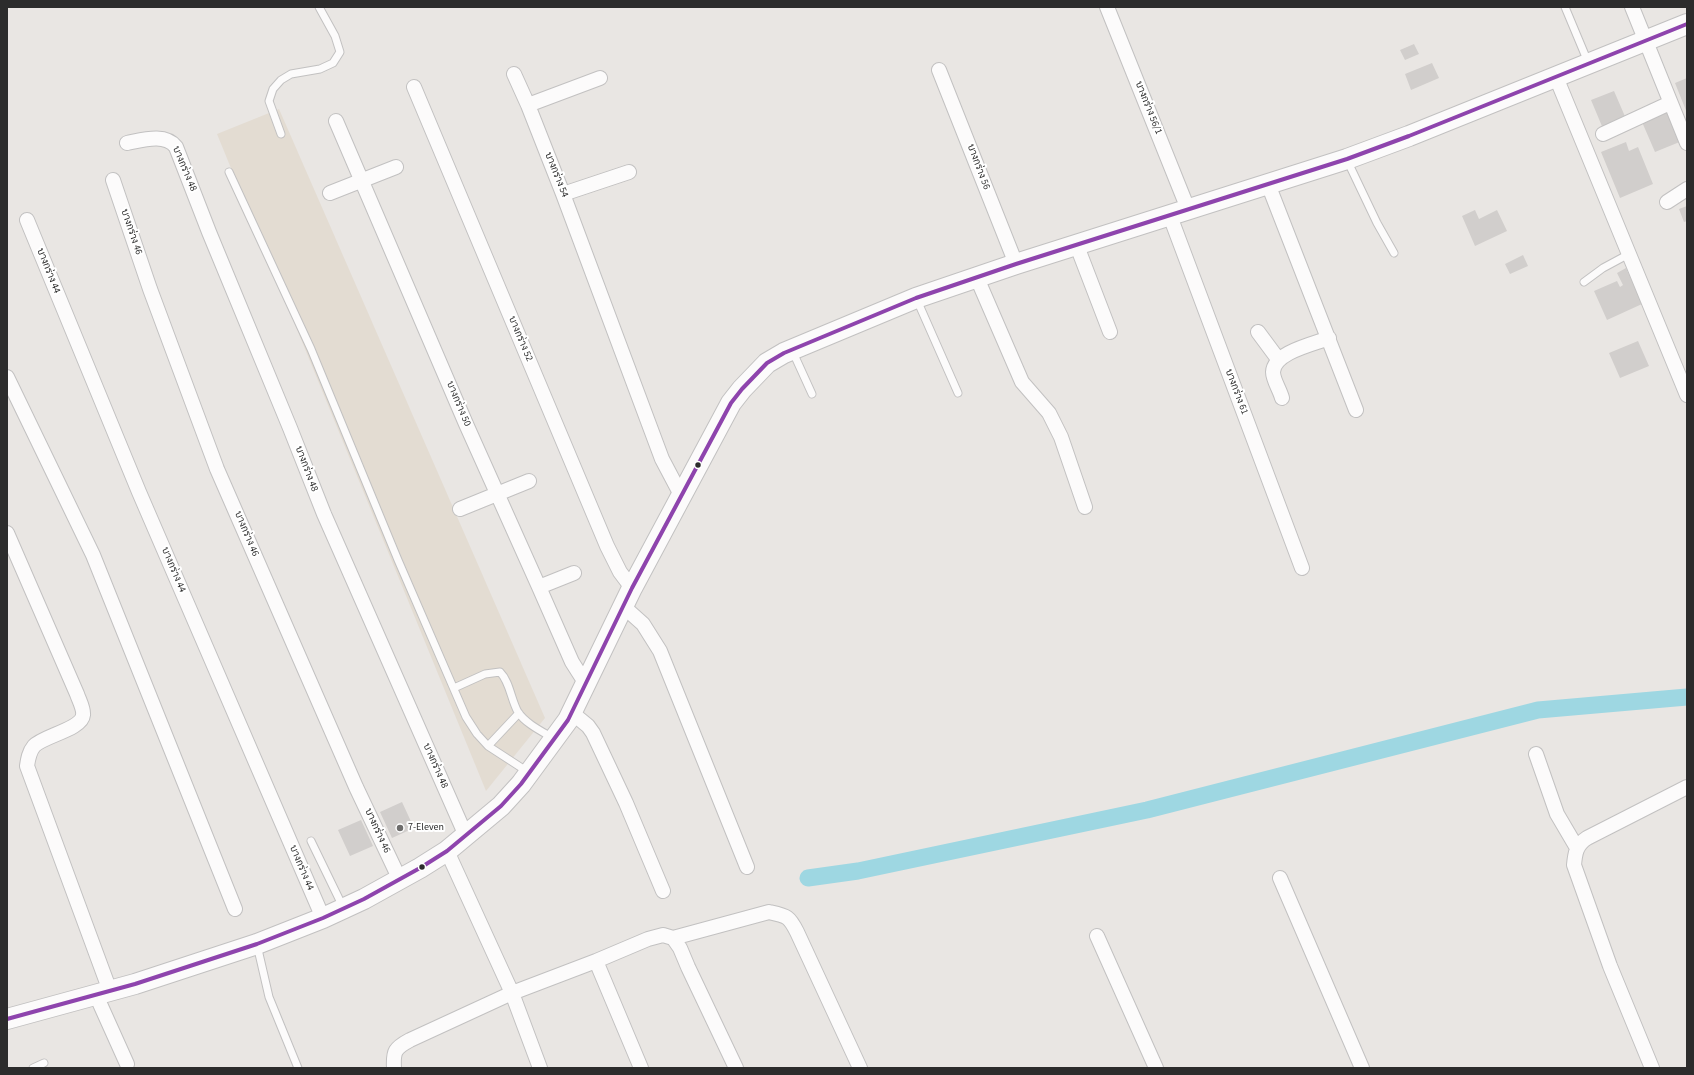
<!DOCTYPE html>
<html>
<head>
<meta charset="utf-8">
<style>
  body { margin:0 }
  #map { position:relative; width:1694px; height:1075px; overflow:hidden; background:#e9e6e3; font-family:"Source Sans 3",sans-serif }
  canvas { display:block }
  .frame { position:absolute; inset:0; border:8px solid #2c2c2c; pointer-events:none }
</style>
</head>
<body>
<div id="map">
<canvas width="1694" height="1075"></canvas>
<div class="frame"></div>
</div>
<script>
const context = document.querySelector('canvas').getContext('2d');
context.lineJoin = 'round';
function paint(path, color) { context.fillStyle = color; context.fill(path, 'evenodd'); }
function strokePath(path, color, width, dash) { context.strokeStyle = color; context.lineWidth = width; context.lineCap = dash ? 'butt' : 'round'; context.setLineDash(dash || []); context.stroke(path); }
function write(font, color, halo, rows, align = 'center') {
  context.font = font + ' "Source Sans 3",Sarabun,sans-serif'; context.lineWidth = 4; context.setLineDash([]); context.textBaseline = 'middle'; context.strokeStyle = halo; context.fillStyle = color; for (const [text, x, y, turn = 0] of rows) {
    context.save(); context.translate(x, y); context.rotate((+turn || 0) * Math.PI / 180); context.textAlign = isNaN(turn) ? turn : align; if (halo) context.strokeText(text, 0, 0); context.fillText(text, 0, 0); context.restore();
  }
}
const education = new Path2D(`
  M279 109 545 718 486 791 217 134Z`);
const canal = new Path2D(`
  M808 878 858 871 1147 810 1538 710 1687 697`);
const building = new Path2D(`
  M1414 44 1419 54 1405 60 1400 50Z
  M1432 63 1439 78 1411 90 1405 74Z
  M1687 78V113L1675 83Z
  M1614 91 1627 121 1604 131 1591 100Z
  M1669 111 1682 141 1655 152 1642 122Z
  M1626 142 1629 151 1638 147 1653 184 1620 198 1601 152Z
  M1687 206V221L1684 222 1679 209Z
  M1475 210 1479 219 1497 210 1507 231 1475 246 1462 216Z
  M1523 255 1528 266 1510 274 1505 264Z
  M1626 268 1642 304 1607 320 1594 291 1617 281 1620 287 1623 285 1617 273Z
  M1638 341 1649 366 1620 378 1609 353Z
  M402 802 414 828 392 838 380 812Z
  M361 820 373 846 350 856 338 830Z`);
const lane = new Path2D(`
  M1565 7 1588 62
  M281 134 269 101 273 89 281 80 291 74 320 69 333 63 340 52 335 36 319 7
  M1347 160 1377 223 1394 253
  M229 172 311 349 398 560 466 717 477 734 488 746 528 772
  M1584 282 1603 268 1629 254
  M917 300 958 393
  M792 350 812 394
  M454 688 485 674 500 672C510 682 511 700 518 712 525 723 541 731 553 738
  M488 746 519 713
  M311 841 343 907
  M257 945 269 997 298 1068
  M33 1068 44 1063`);
const street = new Path2D(`
  M1107 7 1188 209
  M1632 7 1687 143
  M939 70 1016 264
  M514 74 528 105
  M1556 77 1687 395
  M600 78 528 105 563 194 662 459 681 495
  M414 87 607 546 620 572 632 588
  M336 121 466 424 539 587 572 662 586 684
  M1603 134 1670 103
  M127 143C143 140 165 133 176 147L209 232 290 428 324 514 466 836
  M113 180 150 289 217 469 356 787 400 880
  M1268 184 1356 410
  M330 193 396 167
  M563 194 629 172
  M1667 202 1687 189
  M1170 216 1302 568
  M27 220 139 492 323 918
  M1077 246 1110 332
  M977 278 1022 382 1049 413 1061 437 1085 507
  M1258 332 1278 359
  M7 377 93 555 235 909
  M1282 398C1280 390 1273 380 1273 372 1274 352 1314 344 1329 338
  M460 509 529 481
  M7 533 77 694C79 700 84 709 83 715 82 729 43 736 34 746 29 752 28 759 27 766L110 991
  M539 587 574 573
  M624 607 643 624 660 651 747 867
  M571 712 588 726 593 733 626 803 663 891
  M1536 754 1557 814 1577 848
  M447 851 512 993 540 1068
  M1280 878 1362 1068
  M1097 936 1156 1068
  M673 938 769 912C787 916 789 916 797 932L860 1068
  M596 961 641 1068
  M96 995 127 1064
  M394 1068C393 1051 395 1048 410 1040L512 993 596 961 648 939 663 935 673 938 680 948 688 967 736 1068
  M1652 1068 1610 966 1574 865C1575 854 1576 845 1587 838L1687 787`);
const secondary = new Path2D(`
  M7 1019 135 984 257 944 323 918 364 899 420 868 447 851 501 806 521 784 568 720 632 588 731 403 742 389 767 363 784 353 916 298 1016 264 1347 159 1409 136 1687 24`);
const bus1 = new Path2D(`
  M7 1019 135 984 257 944 323 918 364 899 420 868 447 851 501 806 521 784 568 720 632 588 731 403 742 389 767 363 784 353 916 298 1016 264 1347 159 1409 136 1687 24`);
const markers = [
  [698,465,3.5,"#2c2c2c"],
  [400,828,4,"#6e6d6c"],
  [422,867,3.5,"#2c2c2c"]
];
const streetNames = [
  ["บางกร่าง 56/1",1148,108,68],
  ["บางกร่าง 56",978,167,69],
  ["บางกร่าง 48",184,169,67],
  ["บางกร่าง 54",556,175,68],
  ["บางกร่าง 46",131,232,71],
  ["บางกร่าง 44",48,271,68],
  ["บางกร่าง 52",520,339,67],
  ["บางกร่าง 61",1236,392,69],
  ["บางกร่าง 50",458,404,67],
  ["บางกร่าง 48",306,469,69],
  ["บางกร่าง 46",246,534,67],
  ["บางกร่าง 44",173,570,67],
  ["บางกร่าง 48",435,766,66],
  ["บางกร่าง 46",377,831,65],
  ["บางกร่าง 44",301,868,67]
];
const poiNames = [
  ["7-Eleven",408,828]
];
paint(education, '#e3dcd2');
strokePath(canal, '#9ed7e2', 17);
paint(building, '#d1cecc');
strokePath(lane, '#c2c1c1', 9);
strokePath(street, '#c2c1c1', 16);
strokePath(secondary, '#c2c1c1', 22);
strokePath(lane, '#fcfbfb', 7);
strokePath(street, '#fcfbfb', 14);
strokePath(secondary, '#fcfbfb', 20);
strokePath(bus1, '#8e44ad', 4);
for (const [x, y, r, color] of markers) { const dot = new Path2D(); dot.arc(x, y, r, 0, 2 * Math.PI); context.fillStyle = color; context.fill(dot); strokePath(dot, '#fff', 1.5); }
write('10px', '#2c2c2c', '#fff', streetNames);
write('10px', '#2c2c2c', '#fff', poiNames, 'left');
</script>
</body>
</html>
